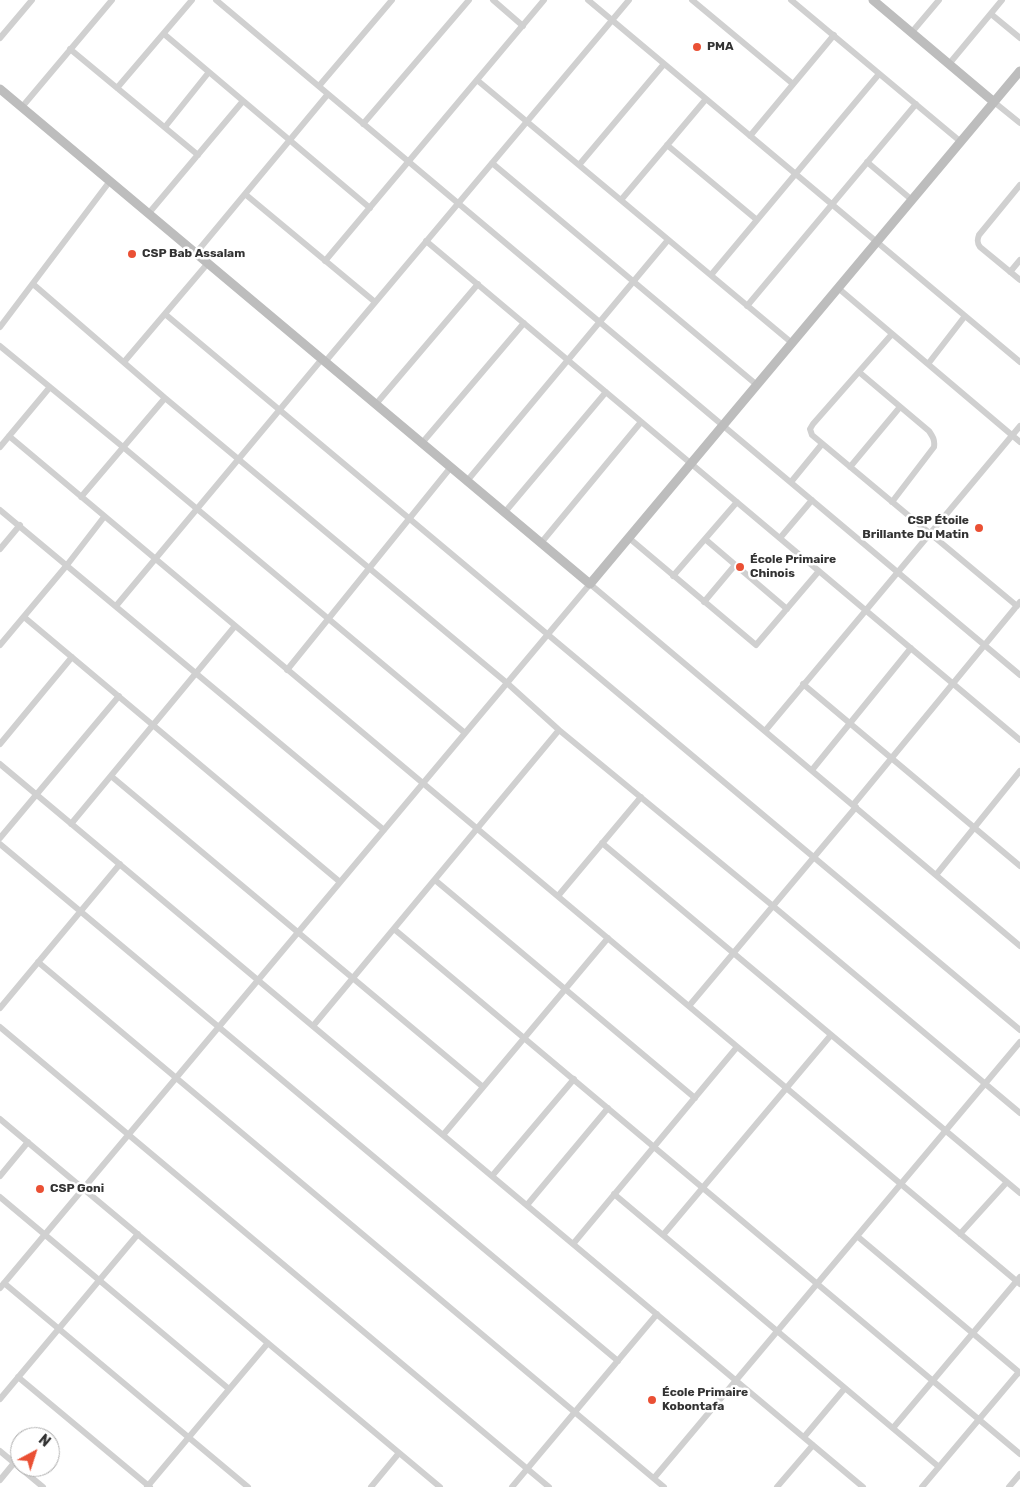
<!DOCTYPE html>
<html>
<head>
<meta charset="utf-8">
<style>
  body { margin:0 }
  #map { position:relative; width:1020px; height:1487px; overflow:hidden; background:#fff; font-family:Rubik,sans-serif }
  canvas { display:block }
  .north { position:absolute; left:10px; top:1427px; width:50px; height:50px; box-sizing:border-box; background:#fff; border:1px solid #adadad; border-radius:50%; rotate:40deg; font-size:14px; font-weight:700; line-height:20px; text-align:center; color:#333 }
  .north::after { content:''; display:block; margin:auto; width:18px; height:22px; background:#ea5034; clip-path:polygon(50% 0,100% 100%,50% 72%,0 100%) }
</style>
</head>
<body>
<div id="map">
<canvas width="1020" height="1487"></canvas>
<div class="north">N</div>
</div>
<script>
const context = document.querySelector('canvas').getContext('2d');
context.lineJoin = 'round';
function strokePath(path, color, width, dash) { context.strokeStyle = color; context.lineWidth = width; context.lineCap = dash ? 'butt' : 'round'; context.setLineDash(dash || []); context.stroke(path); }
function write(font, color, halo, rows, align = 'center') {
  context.font = font + ' Rubik,sans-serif'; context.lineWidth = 5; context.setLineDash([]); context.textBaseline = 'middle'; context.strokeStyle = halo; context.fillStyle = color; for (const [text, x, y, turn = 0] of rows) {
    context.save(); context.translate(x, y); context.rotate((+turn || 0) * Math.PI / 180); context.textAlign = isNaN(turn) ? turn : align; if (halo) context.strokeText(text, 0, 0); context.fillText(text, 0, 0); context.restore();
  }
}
const street = new Path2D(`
  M216 0 1020 675
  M493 0 523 26
  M588 0 1020 362
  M692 0 793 84
  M791 0 961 142
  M991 14 1020 38
  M912 32 939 0
  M164 34 370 208
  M0 38 32 0
  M70 49 198 155
  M949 64 1002 0
  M477 80 792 343
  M319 86 392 0
  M117 88 192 0
  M994 102 1020 123
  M22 107 112 0
  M363 124 469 0
  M165 127 209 72
  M750 136 834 35
  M667 145 757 220
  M867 162 912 200
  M492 163 757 385
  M579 165 664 64
  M1020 185 979 235C977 240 977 243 980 247L1020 280
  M245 194 375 302
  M621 200 706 99
  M149 213 243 101
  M426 241 1020 740
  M196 253 328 94
  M325 261 544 0
  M1010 272 1020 260
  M711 275 879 74
  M33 284 165 398 507 683 559 730 773 906 1020 1113
  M838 288 1020 442
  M747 306 916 104
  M165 314 1020 1030
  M0 327 110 181
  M892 334 813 424 810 429 812 435 1017 606
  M0 346 123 447 465 733
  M124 362 208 263
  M325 362 629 0
  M928 364 965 316
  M859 372 929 431C933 437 935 440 934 447L892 502
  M376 404 478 284
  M9 436 1020 1284
  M422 443 524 323
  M0 447 50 387
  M850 467 900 407
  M467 481 668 240
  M791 482 822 444
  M81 497 165 398
  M0 510 384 830
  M505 512 606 392
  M629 538 756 645 819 571
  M780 538 812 500
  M705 539 787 609
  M541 543 641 422
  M0 549 20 525
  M673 576 737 502
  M704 602 735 565
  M116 606 322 359
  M24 617 340 882
  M0 645 67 565 104 517
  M287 670 451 467
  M803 684 1020 866
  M765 731 1020 426
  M0 744 72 657
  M0 764 863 1487
  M812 770 911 648
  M111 776 483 1087
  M853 805 1020 602
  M71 824 235 626
  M0 838 119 696
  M602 843 1020 1193
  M0 844 618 1361
  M936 875 1020 771
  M435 880 695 1098
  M558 896 641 797
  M394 929 1020 1454
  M38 962 664 1487
  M689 1006 856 807
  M0 1008 120 864
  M313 1026 559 730
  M0 1027 549 1487
  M0 1119 440 1487
  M443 1135 608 938
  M0 1176 28 1142
  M492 1176 574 1079
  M614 1194 939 1467
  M0 1197 229 1389
  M527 1205 608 1108
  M960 1234 1007 1182
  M663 1235 831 1035
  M857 1236 1020 1373
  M573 1244 737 1047
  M4 1283 248 1487
  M0 1288 590 584 1020 946
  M18 1377 150 1487
  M0 1399 138 1234
  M893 1428 1020 1277
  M804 1437 845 1388
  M0 1451 43 1487
  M654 1478 1020 1042
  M0 1480 14 1463
  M147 1487 268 1343
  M371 1487 399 1453
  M512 1487 657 1314
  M777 1487 813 1445
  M922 1487 1019 1372
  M1009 1487 1020 1474`);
const secondary = new Path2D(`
  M873 0 994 102
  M0 89 590 584 1020 71`);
const markers = [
  [697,47,5,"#ea5034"],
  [132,254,5,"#ea5034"],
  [979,528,5,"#ea5034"],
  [740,567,5,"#ea5034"],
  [40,1189,5,"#ea5034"],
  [652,1400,5,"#ea5034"]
];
const poiNames = [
  ["PMA",707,47],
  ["CSP Bab Assalam",142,254],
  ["CSP Étoile",969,521,"right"],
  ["Brillante Du Matin",969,535,"right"],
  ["École Primaire",750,560],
  ["Chinois",750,574],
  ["CSP Goni",50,1189],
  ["École Primaire",662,1393],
  ["Kobontafa",662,1407]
];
strokePath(street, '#d0d0d0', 6);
strokePath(secondary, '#bdbdbd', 9);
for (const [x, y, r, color] of markers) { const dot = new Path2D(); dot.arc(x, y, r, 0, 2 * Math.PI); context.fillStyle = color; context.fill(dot); strokePath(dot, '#fff', 2); }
write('bold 12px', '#333', '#fff', poiNames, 'left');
</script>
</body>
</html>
